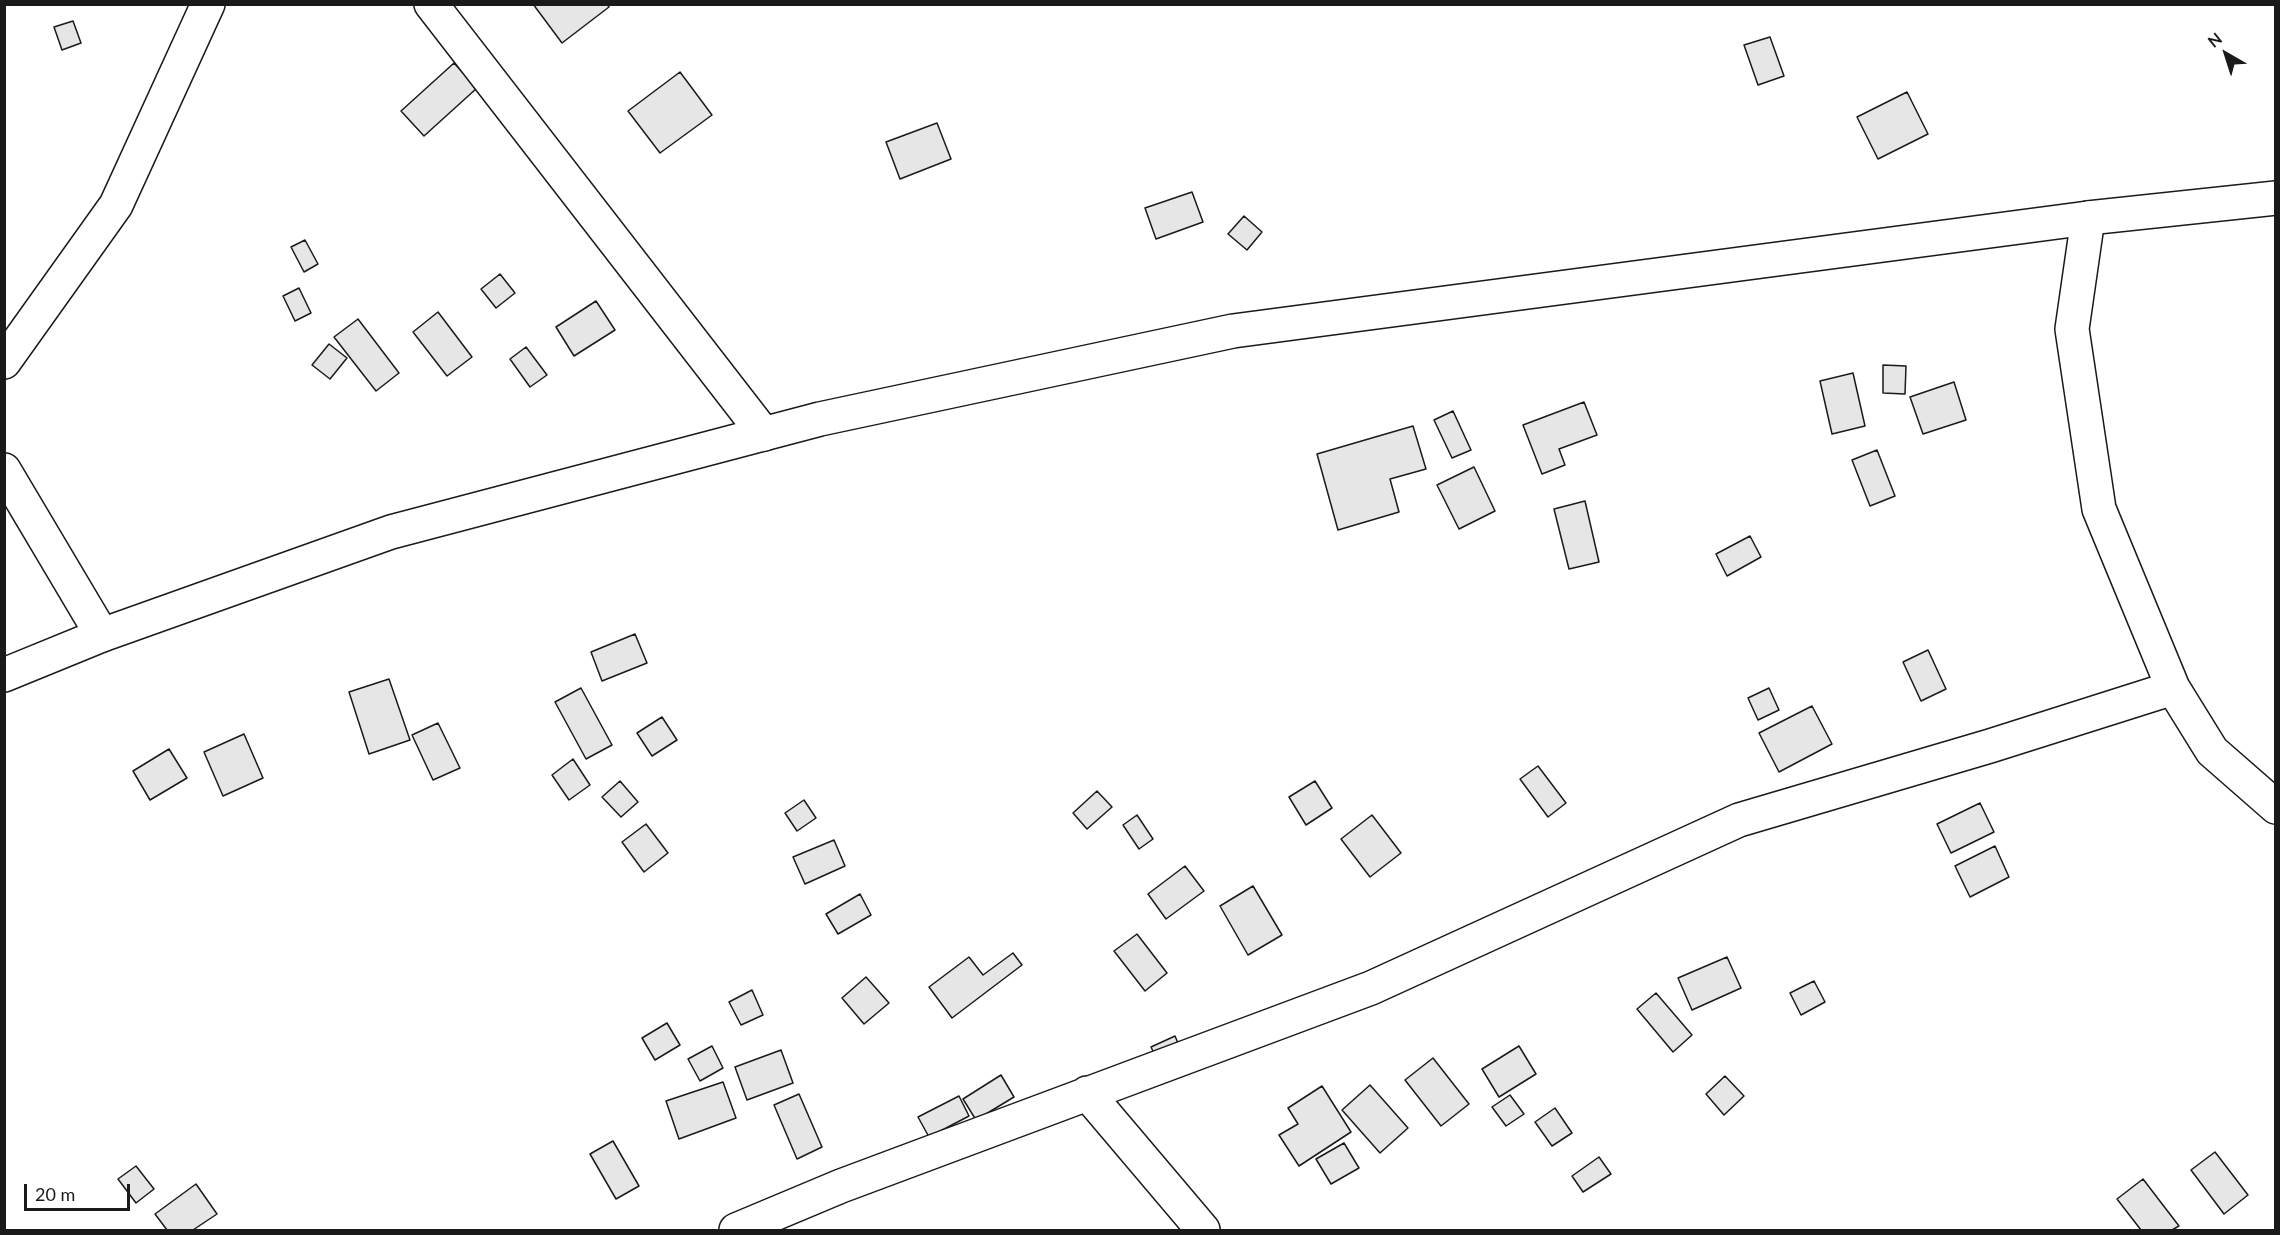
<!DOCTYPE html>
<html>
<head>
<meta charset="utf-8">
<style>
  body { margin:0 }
  #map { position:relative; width:2280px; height:1235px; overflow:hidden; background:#fff; font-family:Lato,sans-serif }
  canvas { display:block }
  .frame { position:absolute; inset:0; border:6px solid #1a1a1a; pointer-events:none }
  .north { position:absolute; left:2196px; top:24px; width:60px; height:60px; -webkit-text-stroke:4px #fff; paint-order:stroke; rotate:321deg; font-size:16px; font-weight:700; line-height:24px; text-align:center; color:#1a1a1a }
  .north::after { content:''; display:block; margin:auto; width:21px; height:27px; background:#1a1a1a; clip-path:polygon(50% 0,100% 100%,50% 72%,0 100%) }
  .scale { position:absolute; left:24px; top:1184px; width:106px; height:27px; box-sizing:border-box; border:3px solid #1a1a1a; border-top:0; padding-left:8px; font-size:18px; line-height:21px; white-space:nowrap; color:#1a1a1a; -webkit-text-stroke:4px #fff; paint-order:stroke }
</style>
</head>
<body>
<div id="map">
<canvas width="2280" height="1235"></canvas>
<div class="frame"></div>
<div class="north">N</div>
<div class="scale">20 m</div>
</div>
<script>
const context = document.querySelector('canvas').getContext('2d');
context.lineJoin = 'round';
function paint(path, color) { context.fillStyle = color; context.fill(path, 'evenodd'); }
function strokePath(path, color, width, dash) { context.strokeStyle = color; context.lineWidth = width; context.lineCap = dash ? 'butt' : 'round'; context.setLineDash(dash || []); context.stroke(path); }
const building = new Path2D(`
  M533 4H607L609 7 562 43Z
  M73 21 81 43 62 50 54 27Z
  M1770 37 1784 76 1758 85 1744 45Z
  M454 63 477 88 424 136 401 111Z
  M680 72 712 115 660 153 628 111Z
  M1907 92 1928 134 1878 159 1857 117Z
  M937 123 951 159 900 179 886 142Z
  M1192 192 1203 222 1156 239 1145 208Z
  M1244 216 1262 232 1247 250 1228 234Z
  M305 240 318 264 304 272 291 247Z
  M500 274 515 293 496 308 481 289Z
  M299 288 311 313 295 321 283 296Z
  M596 301 615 330 574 356 556 327Z
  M438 312 472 357 447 376 413 332Z
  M358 319 399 373 376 391 334 337Z
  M329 344 347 358 330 379 312 365Z
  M526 347 547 375 530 387 510 359Z
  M1883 365 1906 366 1905 394 1883 393Z
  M1853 373 1865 426 1832 434 1820 381Z
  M1954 382 1966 420 1923 434 1910 397Z
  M1584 402 1597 435 1559 449 1565 465 1542 474 1523 425Z
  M1453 411 1471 450 1452 458 1434 420Z
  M1413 426 1426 469 1390 479 1399 512 1338 530 1317 454Z
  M1877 450 1895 496 1870 506 1852 460Z
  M1474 467 1495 511 1459 529 1437 485Z
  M1585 501 1599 562 1569 569 1554 509Z
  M1750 536 1761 557 1727 576 1716 554Z
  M635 634 647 663 602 681 591 652Z
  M1928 650 1946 689 1921 701 1903 662Z
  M389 679 410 740 369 754 349 692Z
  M581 688 612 745 586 759 555 702Z
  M1769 688 1779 710 1758 720 1748 698Z
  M1812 706 1832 744 1779 772 1759 733Z
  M662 717 677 740 652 756 637 733Z
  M438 723 460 768 433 780 412 735Z
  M244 734 263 778 223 796 204 752Z
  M169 749 187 778 150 800 133 771Z
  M573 759 590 785 569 800 552 775Z
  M1538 766 1566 803 1548 817 1520 779Z
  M620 781 638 802 621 817 602 797Z
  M1315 781 1332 808 1306 825 1289 797Z
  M1097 791 1112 807 1087 829 1073 813Z
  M804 800 816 818 797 831 785 813Z
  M1980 803 1994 832 1951 853 1937 824Z
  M1137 815 1153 839 1139 849 1123 825Z
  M1372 815 1401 853 1370 877 1341 839Z
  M646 824 668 853 644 872 622 842Z
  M834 840 845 866 805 884 793 857Z
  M1995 846 2009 877 1970 897 1955 866Z
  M1185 866 1204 891 1166 919 1148 894Z
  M1253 886 1282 935 1248 955 1220 906Z
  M860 894 871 915 838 934 826 914Z
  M1137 934 1167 973 1145 991 1114 951Z
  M1013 953 1022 965 952 1018 929 987 969 957 983 975Z
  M1727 957 1741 988 1692 1010 1678 978Z
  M866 977 889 1003 864 1024 842 998Z
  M1814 981 1825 1002 1801 1015 1790 993Z
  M752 990 763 1015 741 1025 729 1002Z
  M1656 993 1692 1035 1673 1052 1637 1009Z
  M667 1023 680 1045 655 1060 642 1038Z
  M1175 1036 1183 1055 1160 1066 1151 1047Z
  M712 1046 723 1068 700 1081 688 1059Z
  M1519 1046 1536 1074 1499 1097 1482 1069Z
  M781 1050 793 1083 747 1100 735 1067Z
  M1433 1058 1469 1104 1441 1126 1405 1080Z
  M1001 1075 1014 1097 976 1120 963 1099Z
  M1725 1076 1744 1096 1724 1115 1706 1094Z
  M723 1082 736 1118 679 1139 666 1101Z
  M1370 1085 1408 1128 1380 1153 1342 1110Z
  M1322 1086 1351 1132 1299 1166 1279 1135 1298 1124 1288 1108Z
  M799 1094 822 1147 797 1159 774 1105Z
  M1510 1095 1524 1114 1506 1126 1492 1107Z
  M959 1096 969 1116 929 1137 918 1117Z
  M1555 1108 1572 1133 1552 1146 1535 1122Z
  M613 1141 639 1186 616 1199 590 1154Z
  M1344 1143 1359 1168 1331 1184 1316 1159Z
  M2215 1152 2248 1195 2224 1214 2191 1170Z
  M1599 1157 1611 1174 1583 1192 1572 1176Z
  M136 1166 154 1189 136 1203 118 1179Z
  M2143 1179 2179 1226 2172 1230H2141L2117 1199Z
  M196 1184 217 1214 193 1230H167L155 1214Z`);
const minor = new Path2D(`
  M431 4 764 434
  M2088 218 2072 329 2099 509 2173 688 2212 751 2276 807
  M4 362 116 205 208 4
  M4 470 102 635
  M1087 1093 1203 1230
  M736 1230 841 1186 1371 988 1739 820 1990 746 2173 688`);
const major = new Path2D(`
  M4 675 102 635 391 532 820 419 1233 331 2088 218 2276 198`);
paint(building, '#e6e6e6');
strokePath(building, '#1a1a1a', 1.5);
strokePath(minor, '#1a1a1a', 36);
strokePath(major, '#1a1a1a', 36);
strokePath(minor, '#fff', 33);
strokePath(major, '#fff', 33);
</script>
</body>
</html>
